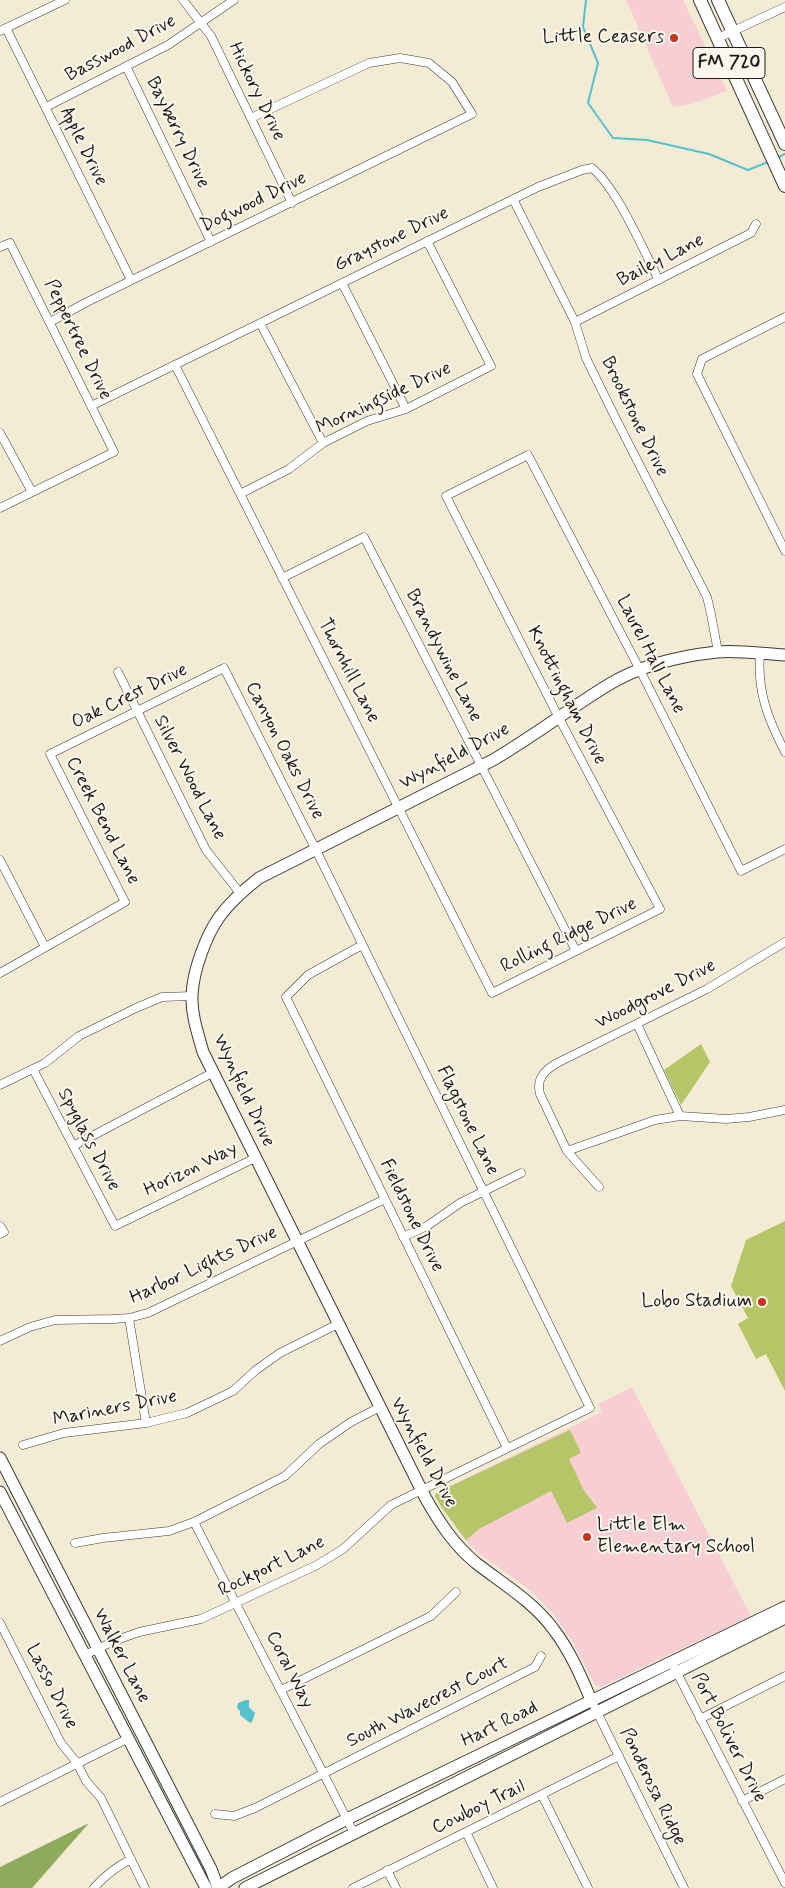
<!DOCTYPE html>
<html>
<head>
<meta charset="utf-8">
<style>
  body { margin:0 }
  canvas { display:block; background:#f4ebd4 }
</style>
</head>
<body>
<canvas width="785" height="1888"></canvas>
<script>
const context = document.querySelector('canvas').getContext('2d');
context.lineJoin = 'round';
function paint(path, color) { context.fillStyle = color; context.fill(path, 'evenodd'); }
function strokePath(path, color, width, dash) { context.strokeStyle = color; context.lineWidth = width; context.lineCap = dash ? 'butt' : 'round'; context.setLineDash(dash || []); context.stroke(path); }
function write(font, color, halo, rows, align = 'center') {
  context.font = font + ' Mynerve,sans-serif'; context.lineWidth = 4; context.setLineDash([]); context.textBaseline = 'middle'; context.strokeStyle = halo; context.fillStyle = color; for (const [text, x, y, turn = 0] of rows) {
    context.save(); context.translate(x, y); context.rotate((+turn || 0) * Math.PI / 180); context.textAlign = isNaN(turn) ? turn : align; if (halo) context.strokeText(text, 0, 0); context.fillText(text, 0, 0); context.restore();
  }
}
const built = new Path2D(`
  M626 0H683L727 91 691 104 673 107Z
  M632 1387 751 1616 601 1687 595 1685 573 1643 554 1615 531 1591 477 1552 461 1535 435 1496 436 1493 602 1412 598 1404Z`);
const green = new Path2D(`
  M701 1044 710 1062 681 1105 664 1070Z
  M785 1221V1391L766 1354 756 1359 738 1324 748 1318 731 1286 746 1240Z
  M570 1430 581 1453 569 1459 583 1489 597 1508 567 1523 551 1491 479 1529 466 1540 442 1508 435 1496 436 1493Z`);
const forest = new Path2D(`
  M89 1823 32 1888H0V1867Z`);
const water = new Path2D(`
  M246 1700H249V1707L255 1713 252 1722 250 1723 240 1715V1711L237 1708 238 1703Z`);
const stream = new Path2D(`
  M586 0 583 27 598 63 588 103 613 138 647 140 709 154 748 170 768 162
  M777 158 785 154`);
const street = new Path2D(`
  M183 0 211 36 292 203
  M6 28 131 280
  M0 31 65 0
  M718 38 785 7
  M126 66 211 242
  M46 107 168 45 234 0
  M513 199 575 322 586 358 616 419 707 597 711 614 718 652
  M0 247 10 243 114 452 0 508
  M342 283 406 409
  M785 317 702 359 697 374 785 551
  M50 322 87 302 472 114 452 82 429 63 400 58 369 63 251 118
  M575 322 751 233 756 224
  M260 323 323 443
  M175 365 492 993 660 909 559 718 446 496 528 455 640 670 741 871 785 849
  M91 406 538 187 582 170 592 168C617 188 643 250 659 280
  M0 433 32 492
  M240 494 289 469 323 443 367 421 406 409 491 366 427 241
  M282 578 364 537 576 951
  M760 653C757 692 768 719 785 752
  M118 672 206 850 240 893
  M0 860 45 947
  M362 945 308 975 286 997 507 1448
  M0 973 125 902 50 754 224 668 315 848 590 1408 391 1505 343 1549 317 1565 201 1619 139 1632 114 1641 85 1655
  M637 1024 680 1116
  M33 1069 115 1226 255 1158
  M0 1085 45 1063 79 1036 136 1008 162 997 192 996
  M73 1146 212 1073
  M567 1151 655 1120 680 1116 726 1119 749 1117 785 1110
  M599 1187 567 1151 540 1094C536 1078 545 1070 557 1063L707 989 785 942
  M0 1226 4 1232 0 1234
  M403 1237 427 1226 460 1203 521 1173
  M129 1318 146 1423
  M0 1341 30 1327 55 1320 113 1319 129 1318 148 1313 385 1199
  M23 1445 64 1433 146 1423 187 1413 233 1391 256 1370 280 1353 338 1324
  M194 1522 354 1833
  M75 1543 103 1538 169 1531 194 1522 285 1476 319 1444 351 1422 380 1407
  M0 1623 61 1743 77 1763 86 1781 101 1798 145 1888
  M675 1669 785 1883
  M281 1690 431 1616 456 1592
  M591 1700 684 1888
  M700 1719 785 1676
  M542 1795 588 1888
  M742 1801 785 1779
  M0 1802 129 1738
  M215 1814 234 1816 255 1808 535 1667 541 1656
  M466 1832 493 1888
  M387 1870 396 1888
  M94 1888C105 1875 116 1867 131 1859
  M353 1888 619 1756`);
const secondary = new Path2D(`
  M0 1458 211 1869 218 1888
  M0 1492 206 1888
  M591 1700C581 1676 570 1651 554 1630 534 1602 503 1584 476 1563 454 1545 439 1522 425 1497L203 1052C198 1034 191 1014 192 995 193 971 206 935 220 916 231 901 245 889 259 878L493 760C532 737 569 709 608 685 639 666 680 656 717 652 739 650 762 654 785 655
  M218 1888 232 1878 347 1819 785 1607
  M245 1888 785 1618`);
const primary = new Path2D(`
  M700 0 785 186
  M718 0 785 144`);
const markers = [
  [674,38,5,"#c8321e"],
  [762,1302,5,"#c8321e"],
  [587,1537,5,"#c8321e"]
];
const shields = [
  [729,63,72]
];
const shieldNames = [
  ["FM 720",729,63]
];
const poiNames = [
  ["Little Ceasers",664,38],
  ["Lobo Stadium",752,1302],
  ["Little Elm",597,1526,"left"],
  ["Elementary School",597,1548,"left"]
];
const streetNames = [
  ["Basswood Drive",121,49,-28],
  ["Hickory Drive",256,92,64],
  ["Bayberry Drive",177,133,64],
  ["Apple Drive",83,147,64],
  ["Dogwood Drive",254,203,-26],
  ["Graystone Drive",392,240,-26],
  ["Bailey Lane",661,261,-27],
  ["Peppertree Drive",77,340,64],
  ["Morningside Drive",384,399,-25],
  ["Brookstone Drive",634,417,64],
  ["Laurel Hall Lane",650,655,63],
  ["Brandywine Lane",443,656,63],
  ["Thornhill Lane",348,671,63],
  ["Knottingham Drive",566,696,63],
  ["Oak Crest Drive",130,697,-26],
  ["Canyon Oaks Drive",284,751,63],
  ["Wynfield Drive",455,757,-28],
  ["Silver Wood Lane",189,778,63],
  ["Creek Bend Lane",102,821,63],
  ["Rolling Ridge Drive",569,936,-26],
  ["Woodgrove Drive",656,995,-27],
  ["Wynfield Drive",243,1091,65],
  ["Flagstone Lane",467,1121,64],
  ["Spyglass Drive",88,1140,62],
  ["Horizon Way",191,1170,-26],
  ["Fieldstone Drive",411,1216,64],
  ["Harbor Lights Drive",204,1266,-25],
  ["Mariners Drive",115,1409,-11],
  ["Wynfield Drive",423,1453,62],
  ["Rockport Lane",272,1567,-26],
  ["Walker Lane",121,1656,63],
  ["Coral Way",289,1670,63],
  ["Lasso Drive",51,1687,63],
  ["South Wavecrest Court",428,1703,-27],
  ["Hart Road",500,1725,-26],
  ["Port Boliver Drive",728,1738,63],
  ["Ponderosa Ridge",652,1787,64],
  ["Cowboy Trail",479,1808,-26]
];
paint(built, '#f7cfd3');
paint(green, '#b5c568');
paint(forest, '#90aa5c');
paint(water, '#54c1cd');
strokePath(stream, '#54c1cd', 2);
strokePath(street, '#3c3b38', 9);
strokePath(secondary, '#3c3b38', 13);
strokePath(primary, '#3c3b38', 14);
strokePath(street, '#fff', 8);
strokePath(secondary, '#fff', 11);
strokePath(primary, '#fff', 12);
for (const [x, y, r, color] of markers) { const dot = new Path2D(); dot.arc(x, y, r, 0, 2 * Math.PI); context.fillStyle = color; context.fill(dot); strokePath(dot, '#fbf7ec', 2); }
for (const [x, y, w] of shields) { const box = new Path2D(); box.roundRect(x - w / 2, y - 15.5, w, 31, 4); context.fillStyle = '#fbf7ec'; context.fill(box); strokePath(box, '#1c1c1c', 1); }
write('bold 18px', '#1c1c1c', null, shieldNames);
write('19px', '#1c1c1c', '#fbf7ec', poiNames, 'right');
write('19px', '#1c1c1c', '#fbf7ec', streetNames);
</script>
</body>
</html>
